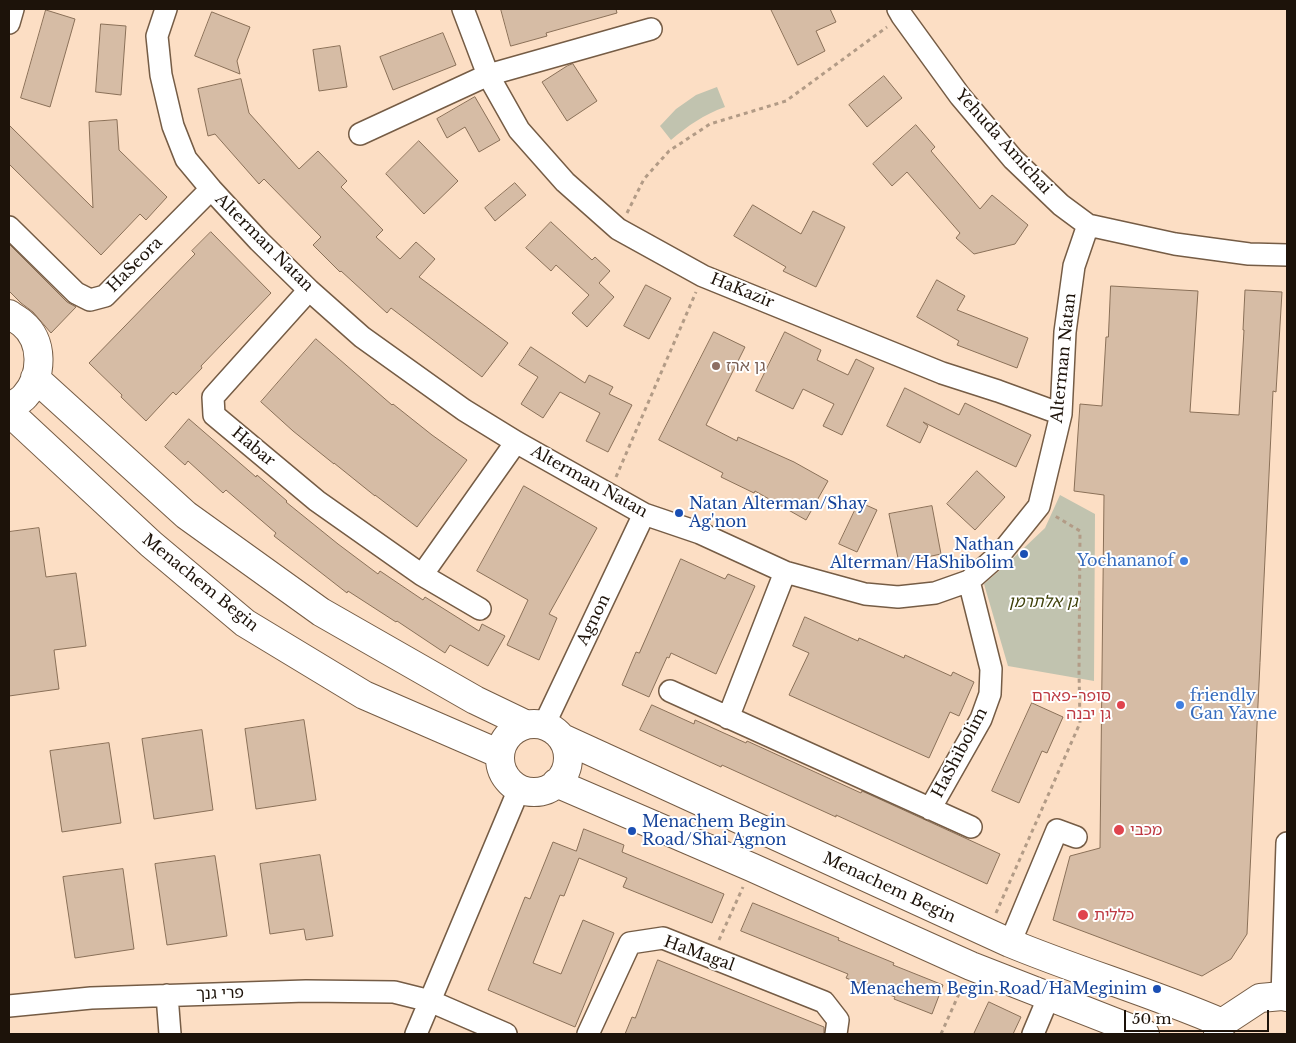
<!DOCTYPE html>
<html>
<head>
<meta charset="utf-8">
<style>
  body { margin:0 }
  #map { position:relative; width:1296px; height:1043px; overflow:hidden; background:#fcdec4; font-family:"Libre Baskerville",serif }
  canvas { display:block }
  .frame { position:absolute; inset:0; border:10px solid #1d130a; pointer-events:none }
  .scale { position:absolute; left:1124px; top:1010px; width:145px; height:22px; box-sizing:border-box; border:2px solid #1d130a; border-top:0; padding-left:6px; font-size:15px; line-height:18px; white-space:nowrap; color:#1d130a; -webkit-text-stroke:4px #fff; paint-order:stroke }
</style>
</head>
<body>
<div id="map">
<canvas width="1296" height="1043"></canvas>
<div class="frame"></div>
<div class="scale">50 m</div>
</div>
<script>
const context = document.querySelector('canvas').getContext('2d');
context.lineJoin = 'round';
function paint(path, color) { context.fillStyle = color; context.fill(path, 'evenodd'); }
function strokePath(path, color, width, dash) { context.strokeStyle = color; context.lineWidth = width; context.lineCap = dash ? 'butt' : 'round'; context.setLineDash(dash || []); context.stroke(path); }
function write(font, color, halo, rows, align = 'center') {
  context.font = font + ' "Libre Baskerville","Noto Sans Hebrew",serif'; context.lineWidth = 4; context.setLineDash([]); context.textBaseline = 'middle'; context.strokeStyle = halo; context.fillStyle = color; for (const [text, x, y, turn = 0] of rows) {
    context.save(); context.translate(x, y); context.rotate((+turn || 0) * Math.PI / 180); context.textAlign = isNaN(turn) ? turn : align; if (halo) context.strokeText(text, 0, 0); context.fillText(text, 0, 0); context.restore();
  }
}
const green = new Path2D(`
  M717 87 725 107C703 115 689 125 671 140L660 126 676 109 696 95Z
  M1060 495 1095 514 1094 681 1008 666 984 584 1006 565 1045 528Z`);
const building = new Path2D(`
  M501 9H616L617 13 546 33 547 36 511 46Z
  M771 9H830L836 22 816 31 825 51 798 65Z
  M46 10 75 19 50 107 21 98Z
  M212 12 250 27 237 61 240 74 195 56Z
  M101 24 126 26 121 95 96 92Z
  M443 33 456 65 393 90 380 57Z
  M340 46 347 87 319 91 313 50Z
  M573 64 597 101 567 121 542 82 567 66Z
  M884 76 902 98 867 127 849 105Z
  M241 79 249 113 299 169 318 151 347 181 341 187 383 230 376 237 400 259 416 242 435 259 419 277 508 343 482 377 391 308 387 313 341 271 340 272 313 245 321 237 264 179 259 184 215 134 208 136 198 89Z
  M475 97 500 140 479 152 465 127 447 138 437 119Z
  M117 120 119 150 167 197 146 220 140 214 101 255 9 164V125L93 208 89 122Z
  M916 125 935 147 931 151 980 209 992 195 1028 225 1015 244 974 254 956 238 960 233 907 172 892 186 873 164Z
  M419 141 458 181 424 214 386 174Z
  M515 183 526 195 495 221 485 208Z
  M753 205 801 234 813 211 845 227 816 287 783 271 786 267 734 236Z
  M551 222 592 260 595 257 610 271 599 283 614 297 587 327 572 313 589 295 556 265 551 271 526 248Z
  M211 232 271 293 201 366 202 368 176 395 173 392 146 421 121 397 122 395 89 363 195 254 192 251Z
  M9 244 67 302 76 307 51 333 33 312 21 303 9 291Z
  M937 280 965 296 957 310 1028 338 1017 368 957 345 959 341 917 317Z
  M646 285 671 298 649 339 624 326Z
  M1111 286 1198 291 1190 412 1239 415 1244 330H1243L1245 290 1282 292 1276 392 1273 391 1247 934 1231 959 1202 976 1053 920 1070 856 1100 848 1104 495 1074 491 1080 404 1102 406 1106 337H1108Z
  M714 332 745 347 706 425 737 441 738 437 794 462 828 481 806 520 755 491 754 493 721 477 723 473 659 440Z
  M785 332 821 350 817 360 848 375 856 359 874 368 842 435 823 426 834 404 803 389 793 409 756 391Z
  M316 339 392 405 393 404 432 435 467 460 417 527 375 495V496L334 463V464L293 431 261 402Z
  M531 347 585 383 589 375 613 387 609 394 632 405 608 452 586 441 600 413 560 392 543 418 521 404 538 377 519 365Z
  M905 388 959 415 965 403 1031 435 1016 467 923 422 928 426 920 443 887 426Z
  M189 419 256 477 257 475 287 501 286 502 338 544 378 574 380 571 423 600 425 597 479 631 482 624 505 636 488 666 450 645 445 653 397 621 396 622 348 591 347 593 274 536 276 533 226 490 223 493 188 461 185 465 165 447Z
  M977 471 1005 497 975 530 947 504Z
  M524 486 597 528 549 614 557 618 539 660 507 645 528 600 477 571Z
  M859 502 877 510 857 552 839 544Z
  M932 506 941 554 899 563 889 514Z
  M39 528 46 577 76 573 86 646 54 650 59 689 9 696V532Z
  M681 559 725 579 728 574 755 586 716 674 671 653 669 658 667 657 649 697 622 685 636 652 639 653Z
  M805 617 858 641 859 638 904 658 905 655 951 676 953 672 974 682 959 716 950 712 929 758 789 695 809 653 793 646Z
  M1032 703 1063 717 1047 753 1042 751 1019 803 992 791Z
  M652 705 694 724 695 720 746 743 747 741 861 793 862 791 1000 854 987 884 836 815V817L722 765 721 767 640 730Z
  M304 720 316 800 256 809 245 729Z
  M202 730 213 810 154 819 142 739Z
  M109 743 121 823 62 832 50 751Z
  M584 829 624 845 622 852 724 894 712 923 623 887 627 878 579 858 564 896 560 895 533 963 561 974 583 920 614 933 575 1027 488 990 525 897 530 899 553 842 576 851Z
  M320 855 333 936 306 940 304 929 270 934 260 864Z
  M215 856 227 936 167 945 155 864Z
  M123 869 134 949 75 958 63 877Z
  M753 903 839 938 838 940 894 963 893 965 943 985 932 1014 894 999 895 997 846 978 848 974 741 931Z
  M658 960 824 1027V1034H625L632 1017 635 1018Z
  M989 1002 1021 1017 1013 1034H974Z`);
const path = new Path2D(`
  M627 213 644 179 669 151 710 124 786 101 887 27
  M616 477 696 292
  M996 913 1080 723 1079 671 1080 531 1055 516
  M719 940 743 887
  M941 1034 962 987`);
const minor = new Path2D(`
  M166 9 157 36 161 75 173 126 186 159 211 189 259 241 309 290 362 337 464 410 516 442 644 514 700 533 785 572 865 594 898 597 935 593 969 581 1002 552 1039 506 1061 414 1065 332 1074 266 1088 225
  M463 9 488 75 519 130 565 182 618 229 703 276 942 373 998 391 1061 414
  M898 9 902 16 960 96 1013 159 1061 205 1088 225 1175 244 1249 254 1287 255
  M9 23 13 9
  M360 134 488 75 651 29
  M9 227 76 293 90 300 105 296 211 189
  M309 290 213 397 214 415 317 501 422 575 480 609
  M422 575 516 442
  M670 691 971 827
  M728 718 785 572
  M544 725 644 514
  M930 809 981 719 990 694 991 669 969 581
  M1010 943 1057 830 1076 837
  M167 995 170 1034
  M1282 996 1287 843
  M9 1006 91 998 306 991 394 992 430 1001 506 1034
  M416 1034 519 789
  M588 1034 630 943 663 938 824 1002 838 1020 836 1034
  M1033 1034 1049 996`);
const major = new Path2D(`
  M9 314C13 317 18 320 22 323 44 341 43 376 25 396 21 401 14 404 9 407
  M35 378 186 515 321 612 475 700 525 724
  M9 412 151 544 245 623 364 695 500 754
  M500 758a34 34 0 1 1 68 0a34 34 0 1 1-68 0Z
  M562 738 1010 943C1080 972 1153 993 1222 1023
  M556 783 751 867 971 966 1145 1034
  M1218 1034 1222 1023 1260 998 1282 996 1287 997`);
const markers = [
  [716,366,5,"#8d6e63"],
  [679,513,5,"#1a4fb4"],
  [1024,554,5,"#1a4fb4"],
  [1184,561,5,"#3f7fe0"],
  [1121,705,5,"#e0444e"],
  [1180,705,5,"#3f7fe0"],
  [1119,830,6,"#e0444e"],
  [632,831,5,"#1a4fb4"],
  [1083,915,6,"#e0444e"],
  [1157,989,5,"#1a4fb4"]
];
const streetNames = [
  ["Yehuda Amichai",1003,142,48],
  ["Alterman Natan",264,243,45],
  ["HaSeora",135,265,-45],
  ["HaKazir",742,291,22],
  ["Alterman Natan",1064,358,-84],
  ["Habar",253,447,40],
  ["Alterman Natan",589,482,29],
  ["Menachem Begin",200,583,39],
  ["Agnon",594,620,-64],
  ["HaShibolim",960,753,-62],
  ["Menachem Begin",889,888,25],
  ["HaMagal",699,954,20],
  ["פרי גנך",220,994,-2]
];
const educationNames = [
  ["גן ארז",726,366]
];
const transitNames = [
  ["Natan Alterman/Shay",689,504],
  ["Ag'non",689,522],
  ["Nathan",1014,545,"right"],
  ["Alterman/HaShibolim",1014,563,"right"],
  ["Menachem Begin",642,822],
  ["Road/Shai Agnon",642,840],
  ["Menachem Begin Road/HaMeginim",1147,989,"right"]
];
const shopNames = [
  ["Yochananof",1174,561],
  ["friendly",1190,696,"left"],
  ["Gan Yavne",1190,714,"left"]
];
const parkNames = [
  ["גן אלתרמן",1043,602]
];
const healthNames = [
  ["סופר-פארם",1111,696,"right"],
  ["גן יבנה",1111,714,"right"],
  ["מכבי",1130,830],
  ["כללית",1094,915]
];
paint(green, '#c1c3af');
paint(building, '#d6bca5');
strokePath(building, '#8a7058', 1);
strokePath(minor, '#755c45', 24);
strokePath(major, '#755c45', 30);
strokePath(path, '#b29b86', 3, [4, 4]);
strokePath(minor, '#fff', 21);
strokePath(major, '#fff', 28);
for (const [x, y, r, color] of markers) { const dot = new Path2D(); dot.arc(x, y, r, 0, 2 * Math.PI); context.fillStyle = color; context.fill(dot); strokePath(dot, '#fff', 2); }
write('16px', '#1d130a', '#fff', streetNames);
write('16px', '#785e54', '#fff', educationNames, 'left');
write('16px', '#164399', '#fff', transitNames, 'left');
write('16px', '#366cbe', '#fff', shopNames, 'right');
write('italic 16px', '#3f410a', '#fff', parkNames);
write('16px', '#be3a42', '#fff', healthNames, 'left');
</script>
</body>
</html>
